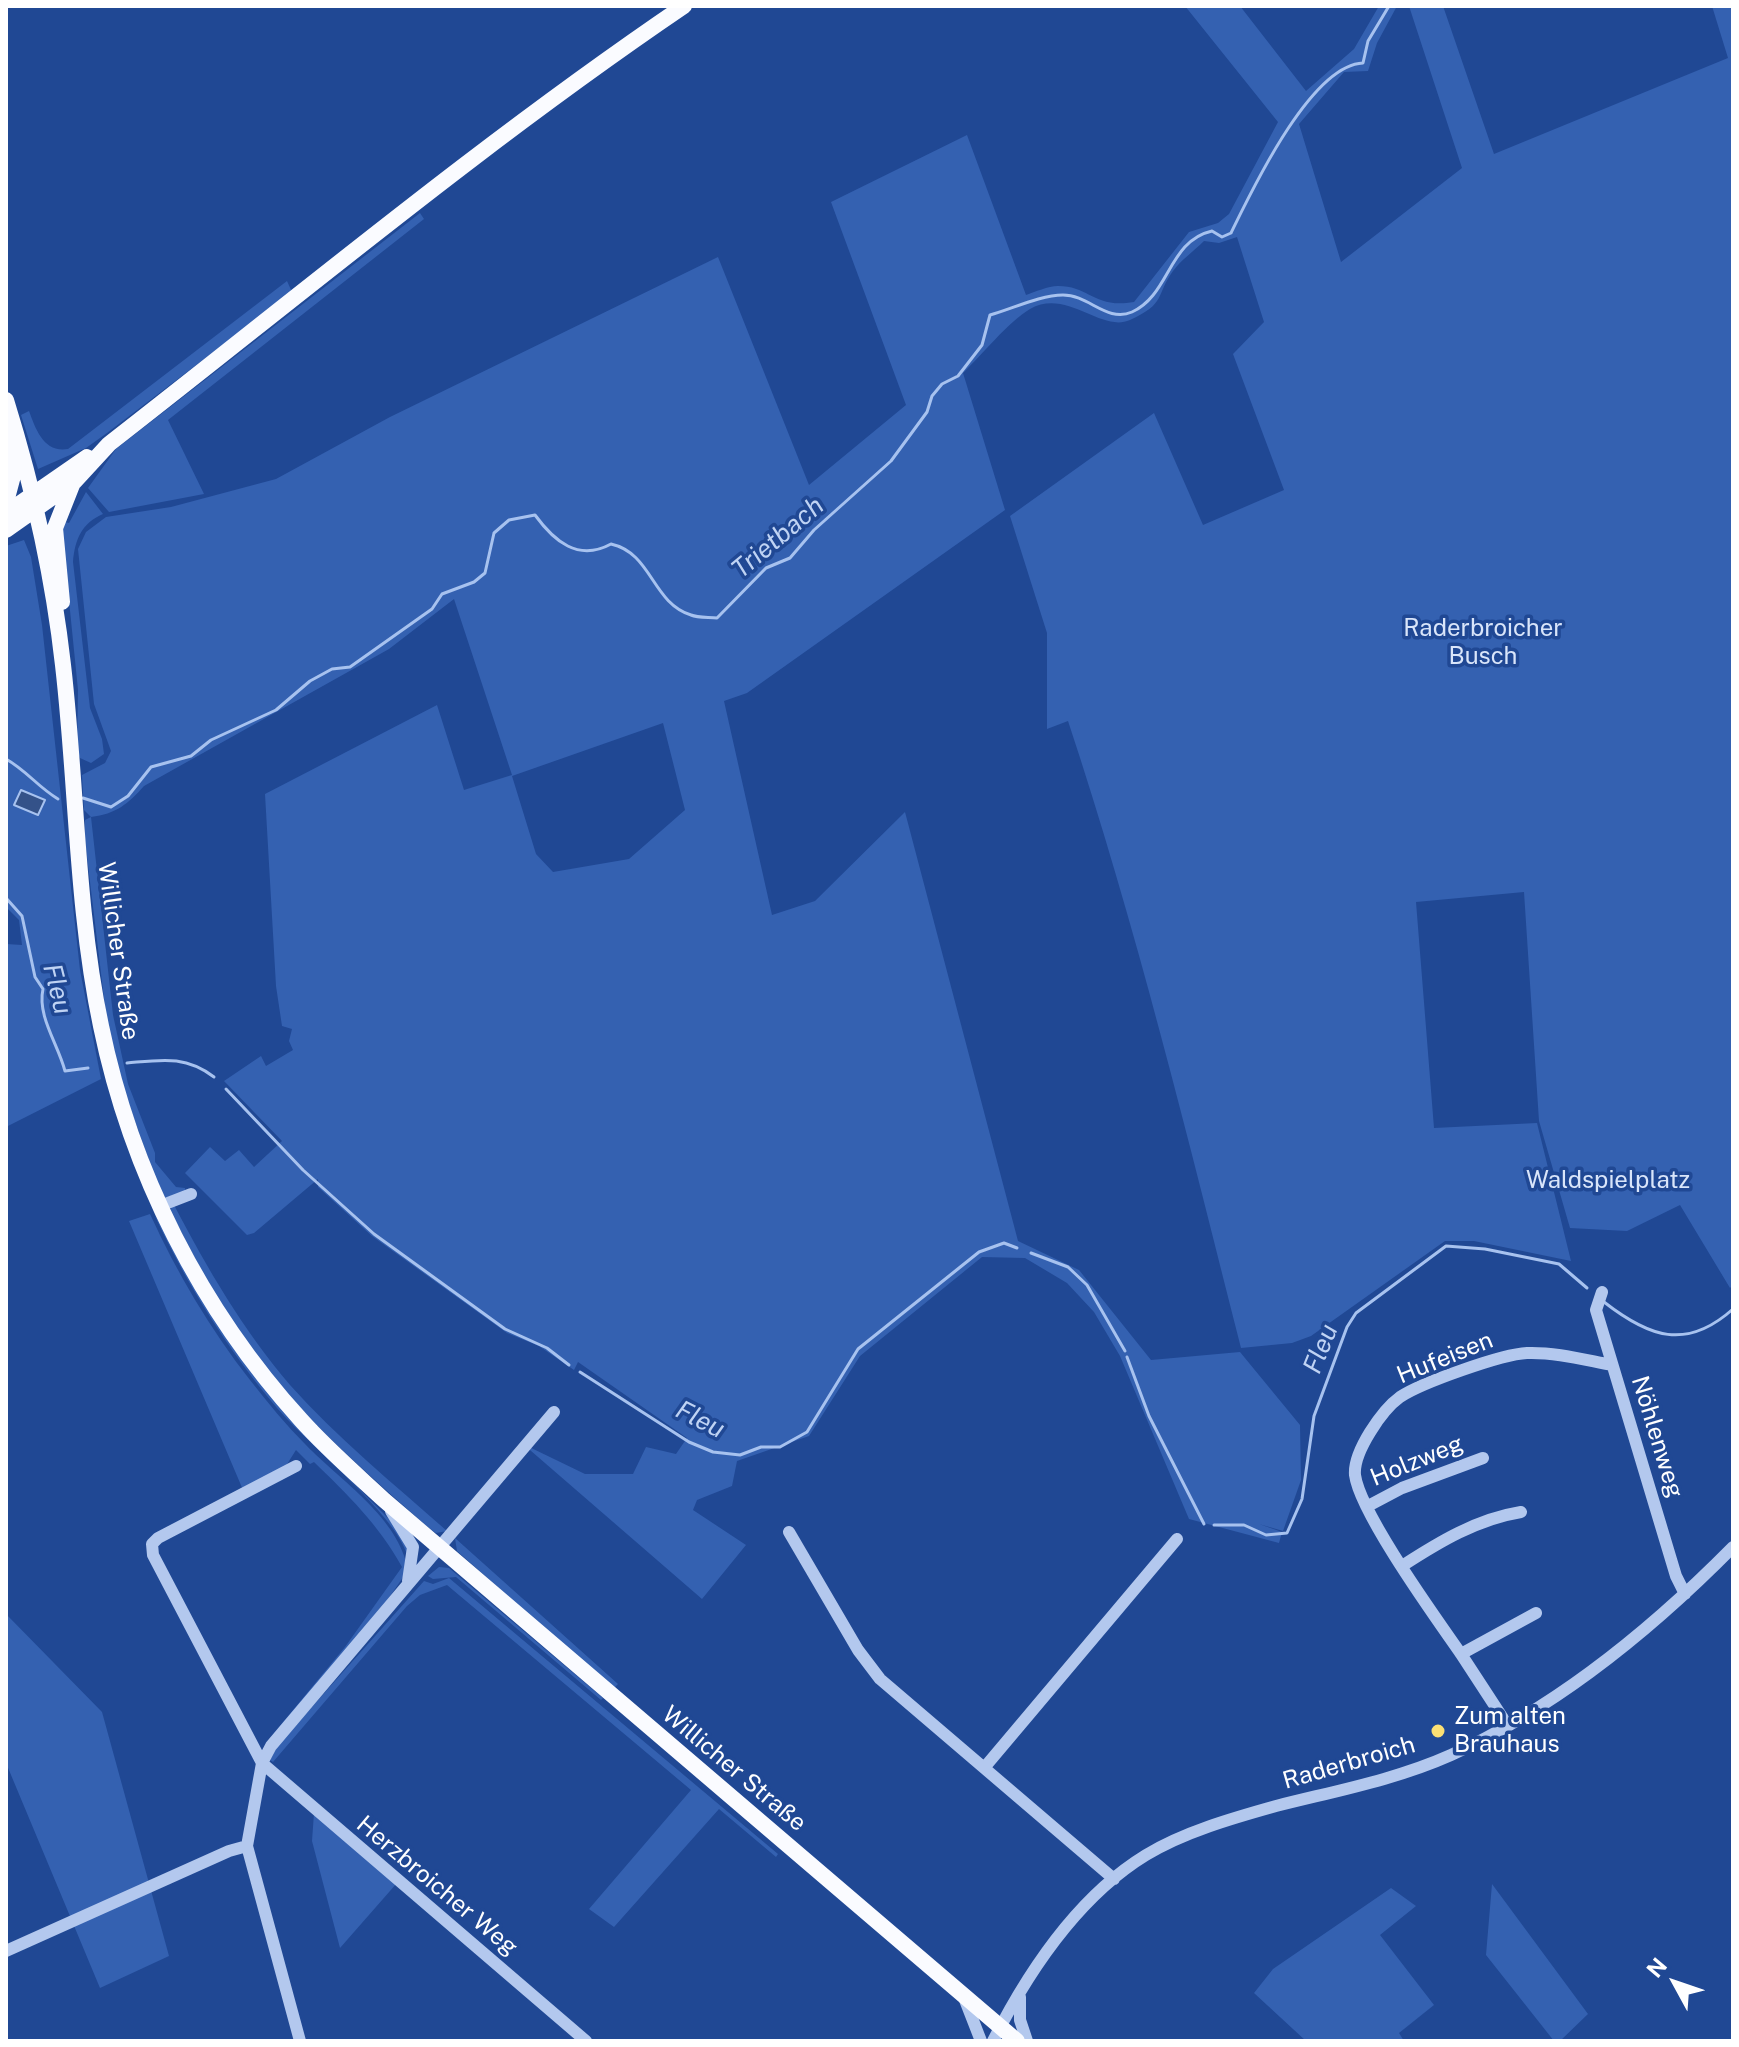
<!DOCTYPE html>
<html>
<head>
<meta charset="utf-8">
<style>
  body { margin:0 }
  #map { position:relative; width:1739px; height:2047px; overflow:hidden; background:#204894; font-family:"Public Sans",sans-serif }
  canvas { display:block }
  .frame { position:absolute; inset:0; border:8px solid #fff; pointer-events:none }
  .north { position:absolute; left:1635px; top:1943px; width:80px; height:80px; -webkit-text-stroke:6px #204894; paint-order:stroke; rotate:310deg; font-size:22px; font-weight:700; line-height:32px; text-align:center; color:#fff }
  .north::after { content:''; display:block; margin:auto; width:28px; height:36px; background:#fff; clip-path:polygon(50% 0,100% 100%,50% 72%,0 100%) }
</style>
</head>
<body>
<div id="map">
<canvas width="1739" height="2047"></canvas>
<div class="frame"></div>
<div class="north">N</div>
</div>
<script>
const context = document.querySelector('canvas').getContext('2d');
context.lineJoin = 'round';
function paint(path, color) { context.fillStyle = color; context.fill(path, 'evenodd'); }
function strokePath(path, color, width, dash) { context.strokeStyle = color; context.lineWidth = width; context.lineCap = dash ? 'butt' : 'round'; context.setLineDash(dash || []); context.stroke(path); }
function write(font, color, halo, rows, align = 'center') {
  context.font = font + ' "Public Sans",sans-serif'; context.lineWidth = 7; context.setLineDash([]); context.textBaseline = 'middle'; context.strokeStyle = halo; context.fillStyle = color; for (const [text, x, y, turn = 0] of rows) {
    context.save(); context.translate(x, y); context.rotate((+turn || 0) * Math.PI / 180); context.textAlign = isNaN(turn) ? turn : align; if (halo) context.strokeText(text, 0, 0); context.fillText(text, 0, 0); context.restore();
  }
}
const green = new Path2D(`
  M1185 6H1240L1306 91 1354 49 1379 6H1397L1377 43 1368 71 1344 72 1299 124 1341 262 1462 168 1409 6H1443L1494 154 1728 58 1712 6H1733V1285L1730 1288 1680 1205 1627 1231 1570 1228 1539 1121 1524 892 1416 902 1434 1128 1537 1123 1571 1261 1474 1241H1445L1311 1336 1292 1343 1241 1348C1188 1138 1136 926 1068 721L1047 729V633L1010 516 1154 413 1203 525 1284 490 1233 354 1264 322 1237 237 1219 243 1204 241C1194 251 1181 260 1173 271 1155 296 1167 303 1130 320 1101 333 1067 288 1030 309 1008 322 982 355 963 373L1005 510 747 693 724 701 772 915 815 901 905 812 1018 1241 1079 1270 1151 1360 1240 1352 1300 1425 1301 1480 1283 1531 1259 1524 1282 1532 1279 1543 1189 1519 1120 1356 1094 1312 1067 1283 1025 1258 982 1257 860 1356 809 1436 737 1461 732 1486 697 1500 693 1510 746 1545 702 1599 523 1444 585 1474H633L646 1447 676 1454 687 1438 578 1362 574 1370 539 1346 507 1333 372 1236 318 1187V1179L254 1233 247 1235 185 1173 210 1147 225 1161 239 1150 254 1167 282 1141 224 1081 261 1056 266 1066 293 1050 289 1041 292 1029 282 1026 276 986 265 794 437 705 464 790 512 775 454 599 389 649 144 786C128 804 116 814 91 817L113 1015 128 1084 155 1153V1162L176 1187 185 1188V1192L172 1199 162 1197 120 1079 106 1015 85 840V820L91 817 84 810 82 775 105 763 111 751 94 704 78 549 86 532 106 517 171 507 276 479 390 417 718 257 809 485 906 405 831 202 967 135 1026 295C1035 292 1048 286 1058 286 1090 286 1094 309 1134 302L1189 232 1218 223 1229 214 1278 122ZM663 723 685 810 629 859 553 872 536 854 512 776Z
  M420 213 424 219 168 420 204 494 109 512 88 488 116 449Z
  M287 281 292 292 107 433 86 448 38 469 21 415 29 411C36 430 44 453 68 449Z
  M86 492 103 514C82 523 75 539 73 562L90 708 102 739 104 754 91 763 80 758 77 751 78 690 61 521 69 523Z
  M24 540 31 557 42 625 80 970 101 1079 6 1127V944L22 945 19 920 6 907V546Z
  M174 1205C207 1268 243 1330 290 1385 337 1438 394 1484 447 1531L436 1533 429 1528C368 1474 306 1421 256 1357 221 1312 196 1260 170 1210Z
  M150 1214C177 1273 210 1329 250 1380 268 1403 286 1425 306 1445 341 1481 399 1518 408 1570L384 1605 273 1737 270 1738 345 1647 402 1567C379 1525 348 1495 314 1462L310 1464 296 1450 284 1469 243 1490 129 1221Z
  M155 1216 340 1470 398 1528 407 1542V1554C395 1514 309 1445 277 1408 228 1350 187 1285 155 1216Z
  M455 1538 618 1684 613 1689 457 1551Z
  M439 1567 449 1568 603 1698 601 1700 456 1577 433 1579 428 1576Z
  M449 1578 778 1854 776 1857 719 1809 614 1927 589 1909 691 1790 447 1585 420 1595 407 1606 273 1762 270 1760 278 1745 424 1581 433 1584Z
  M6 1614 102 1712 169 1956 100 1988 6 1763Z
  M314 1813 397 1883 340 1948 312 1841Z
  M1492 1884 1588 2014 1560 2041H1554L1486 1955Z
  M1391 1888 1416 1906 1380 1935 1434 2005 1399 2033 1404 2041H1306L1254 1993 1273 1969Z`);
const water = new Path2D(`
  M21 790 45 800 38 815 14 805Z`);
const stream = new Path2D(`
  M6 759C27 771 38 787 58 799
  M83 798 111 807 128 796 151 767 191 756 211 740 276 710 310 681 332 669 350 667 432 609 442 594 474 582 485 573 494 533 509 520 535 515C554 541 578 562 611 544 652 553 652 603 691 615 698 618 709 617 717 618L766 568 790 558 814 530 891 461 927 412 932 396 942 384 958 376 982 345 990 315C1012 309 1040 295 1063 295 1089 295 1107 323 1132 312 1170 295 1168 241 1212 231L1222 237 1231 233C1252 190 1311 65 1363 63L1368 41 1389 6
  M6 898 22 916 35 977 43 989C37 1016 58 1044 65 1071L88 1068
  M127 1063C161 1060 185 1055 214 1077
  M226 1089 303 1170 374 1234 505 1329 547 1348 569 1365
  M1031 1253 1068 1267 1087 1285 1125 1351
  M1604 1302C1649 1337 1686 1351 1733 1309
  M1127 1357 1149 1416 1204 1524
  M580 1372 689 1442 713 1452 740 1455 761 1447H780L807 1432 858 1349 979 1252 1004 1243 1017 1248
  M1214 1525H1244L1266 1535 1287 1533 1302 1499 1314 1416 1347 1327 1356 1313 1446 1246 1485 1249 1559 1264 1587 1288`);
const minor = new Path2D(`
  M160 1206 191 1194
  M1602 1292 1596 1310 1676 1576 1685 1594
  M296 1466 158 1538 152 1544 153 1555 262 1763 586 2041
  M1368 1506 1402 1488 1483 1458
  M391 1511 413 1547 408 1581
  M789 1532 858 1650 880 1679 1114 1879
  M1402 1566C1439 1542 1477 1519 1521 1512
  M1461 1654C1436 1618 1360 1513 1355 1475 1353 1452 1382 1410 1400 1397 1421 1383 1502 1354 1527 1353 1555 1352 1585 1360 1612 1365
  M1508 1726 1461 1654 1536 1613
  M984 1768 1177 1539
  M6 1951 229 1851 247 1846
  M1020 1997V2020L1027 2041
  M965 2000 981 2041
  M300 2041 247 1846 262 1763 271 1746 554 1412
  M993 2041C1028 1972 1079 1896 1146 1855 1184 1832 1233 1818 1276 1806 1335 1791 1395 1780 1451 1755 1557 1707 1652 1629 1733 1547`);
const major = new Path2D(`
  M6 400C33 487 53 575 63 665 77 785 76 908 101 1026 131 1172 201 1310 301 1420 327 1449 356 1474 384 1500L1017 2041
  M6 502 14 472 9 435
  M6 513 87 457
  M6 530 74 482 109 444C299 296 485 141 684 6
  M62 602 55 528 72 485`);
const markers = [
  [1438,1731,8,"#fbe074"]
];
const parkNames = [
  ["Raderbroicher",1483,629],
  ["Busch",1483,657],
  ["Waldspielplatz",1608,1181]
];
const streetNames = [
  ["Willicher Straße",118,951,82],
  ["Hufeisen",1445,1358,-22],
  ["Nöhlenweg",1657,1437,73],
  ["Holzweg",1417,1461,-22],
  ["Raderbroich",1349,1763,-16],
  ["Willicher Straße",734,1769,40],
  ["Herzbroicher Weg",437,1886,40]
];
const poiNames = [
  ["Zum alten",1454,1717],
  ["Brauhaus",1454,1745]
];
const waterNames = [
  ["Trietbach",778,538,-40],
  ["Fleu",57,989,76],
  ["Fleu",1321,1349,-68],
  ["Fleu",700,1420,27]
];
paint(green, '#3461b1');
paint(water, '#345289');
strokePath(water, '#a7c2ef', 2);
strokePath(stream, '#a7c2ef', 3);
strokePath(minor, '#b3c8ee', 12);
strokePath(major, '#fafbff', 16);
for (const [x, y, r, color] of markers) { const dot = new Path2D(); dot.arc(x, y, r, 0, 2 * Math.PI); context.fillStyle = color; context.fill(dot); strokePath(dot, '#204894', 3); }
write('24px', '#d9e5fa', '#204894', parkNames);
write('24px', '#fff', '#204894', streetNames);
write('24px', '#fff', '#204894', poiNames, 'left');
write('italic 26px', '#bfd3f4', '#204894', waterNames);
</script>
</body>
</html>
